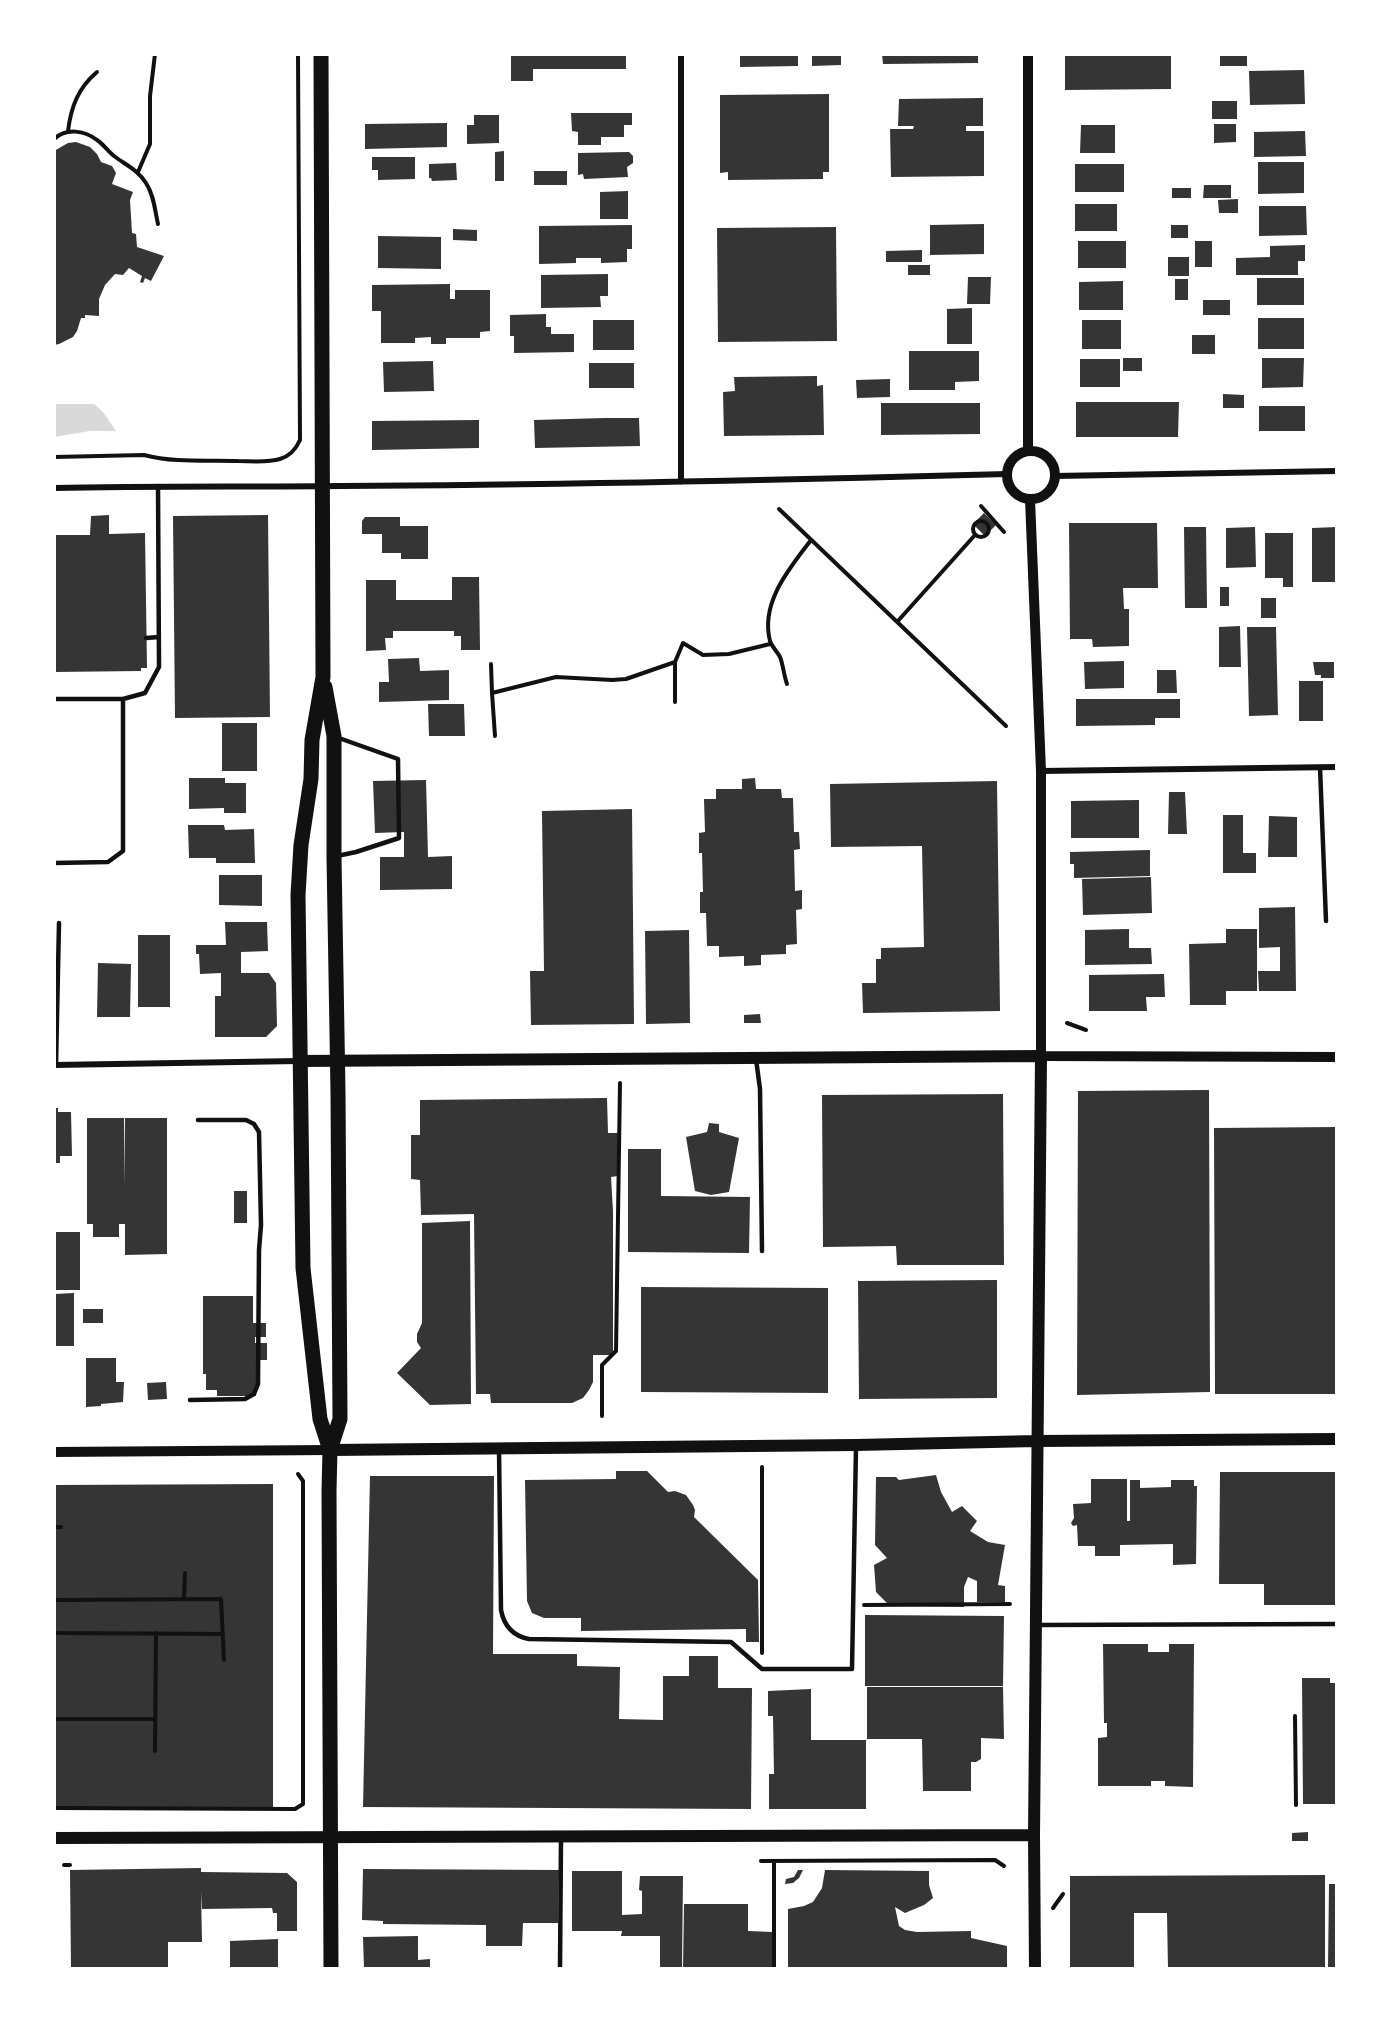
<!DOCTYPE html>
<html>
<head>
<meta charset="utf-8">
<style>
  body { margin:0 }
  #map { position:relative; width:1391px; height:2023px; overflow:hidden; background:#fff; font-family:Georgia,serif }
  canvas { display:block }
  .frame { position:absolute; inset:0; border:56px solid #fff; pointer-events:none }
</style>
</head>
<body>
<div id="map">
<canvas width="1391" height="2023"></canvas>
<div class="frame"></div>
</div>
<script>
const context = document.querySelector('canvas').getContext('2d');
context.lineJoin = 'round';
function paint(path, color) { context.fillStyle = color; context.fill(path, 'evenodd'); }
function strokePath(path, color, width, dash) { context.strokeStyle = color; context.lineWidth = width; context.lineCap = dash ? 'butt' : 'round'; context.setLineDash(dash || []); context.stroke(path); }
const water = new Path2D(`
  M54 404H94L103 412 116 431H90L54 437Z`);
const building = new Path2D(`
  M511 54H626V69H533V81H511Z
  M740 54H798V66L740 67Z
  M841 54V65L812 66V55Z
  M882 54H978V63L883 64Z
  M1065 54H1171V89L1065 90Z
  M1220 54H1247V66H1220Z
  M1304 70 1305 104 1250 105 1249 71Z
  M829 94V172H823V179L728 180V172L720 173V95Z
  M983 98V126H966V131H984V176L891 177 890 129H913L914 126H898L899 99Z
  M1212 101H1237V119H1212Z
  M571 113H632V125H624V137H601V145H578V132L572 131Z
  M474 115H499V143L467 144V125H474Z
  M447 123V147L365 149V124Z
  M1214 124H1236V142L1214 143Z
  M1081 125H1115V153H1080Z
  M1305 131 1306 156 1254 157V132Z
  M76 142 90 147 97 154 101 162 112 166 116 173 112 184 133 192 130 200 132 233 136 234 137 247 164 256 151 281 145 278 143 283 140 282 142 276 129 268 123 275 115 274 105 285 99 299V316L85 315V318H81L77 331 73 337 59 344 54 345V151L68 143Z
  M504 151V181H495V152Z
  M629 152 633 156V163L627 167 628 177 584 179 583 174 578 175V153Z
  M372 157H415V179L378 180V170H372Z
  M1258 162H1304V193L1258 194Z
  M456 163 457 180 432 181 431 178H429V164Z
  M1075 164H1124V192H1075Z
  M534 171H567V185H534Z
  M1204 185H1231V198H1203Z
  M1172 188H1191V198H1172Z
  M628 191V219H600V192Z
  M1238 199V213H1219L1218 200Z
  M1075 204H1117V231H1075Z
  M1259 206H1306L1307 235 1259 236Z
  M984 224V254L930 255V225Z
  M632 225V249H627V262L601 263V258H576V263L539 264V226Z
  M1171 225H1188V238H1171Z
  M836 227 837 341 718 342 717 228Z
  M453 229 477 230V241L453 240Z
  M378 236 441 237V269L378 268Z
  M1078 241H1126V268H1078Z
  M1195 241H1212V267H1195Z
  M1305 245V261H1298V275H1236V258L1270 257V246Z
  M922 250V262H886V251Z
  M1168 257H1189V276H1168Z
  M908 265H930V275H908Z
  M608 274V296H600L601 307 541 308V275Z
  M968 277H991L990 304H967Z
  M1257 278H1304V305H1257Z
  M1175 279H1188V300H1175Z
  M1123 281V310H1079V282Z
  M450 284V299H455V290H490V331L480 332V338H446V344H431V337L415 338V343H381V311H372V285Z
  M1203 300H1230V315H1203Z
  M972 308V344H947V309Z
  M546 314V327H551V334H574V352L514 353V336H510V315Z
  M1258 318H1304V349H1258Z
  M593 320H634V350H593Z
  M1082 320H1121V349H1082Z
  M1192 335H1215V354H1192Z
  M909 351H979V381L955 382V390H909Z
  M1123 358H1142V371H1123Z
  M1262 358H1304L1303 387 1262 388Z
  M1080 359H1120V387H1080Z
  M433 361 434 391 384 392 383 362Z
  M589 363H634V388H589Z
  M817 376V386L823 385 824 435 724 436 723 392 735 391 734 377Z
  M890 379V397L857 398 856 380Z
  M1223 394 1244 395V408H1223Z
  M1076 402H1179L1178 437H1076Z
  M881 403H980V434L881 435Z
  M1259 406H1305V431H1259Z
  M605 418H639L640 446 535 448 534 420Z
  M479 420V448L372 450V421Z
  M984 513 996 525 985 536 973 524Z
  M109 515V534L145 533 147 668H141V671L54 672V535H90L91 516Z
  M268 515 270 717 175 718 173 516Z
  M365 517H400V526H428V559H401V553H382V534H362V521Z
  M1069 523H1157L1158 588H1123L1124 609H1129V646L1093 647 1092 639H1070Z
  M1184 527H1206L1207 608H1185Z
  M1255 527 1256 567 1226 568V528Z
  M1337 527V582H1312V528Z
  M1265 533H1293V587H1283V578H1265Z
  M452 577H479L480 650H461V636H454V631H393V638H385L386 650 366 651V580H396V600H452Z
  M1220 587H1229V606H1220Z
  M1261 598H1276V618H1261Z
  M1240 626 1241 667H1219V627Z
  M1247 627H1276L1278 715 1249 716Z
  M419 658 420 671 449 670V700L379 702V682H389L388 659Z
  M1124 661V688L1085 689 1084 662Z
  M1313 662H1334V678H1321V675H1315Z
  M1157 670H1176L1177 693H1157Z
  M1299 681H1323V721H1299Z
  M1076 699H1180V718H1155V725L1076 726Z
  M428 704H464L465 736H429Z
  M222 723H257V771H222Z
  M189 778H225V783H246V813H224V808L189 809Z
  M755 778 756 789H781L782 798H793L794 832H799L800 849 794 850 795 891 802 890V909L796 910 797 944 786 945V954L761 955V965L744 966V956L719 957V946H707L706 913H700V892H703L702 853H699V833L705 832 704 799H716V789H742V779Z
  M426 780 428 857 452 856V889L380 890V857H404V832L375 833 373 781Z
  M997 781 1000 1011 863 1013 862 983H876V959H881V948L924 947 922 846 831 847 830 784Z
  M1169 792H1185L1187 834H1168Z
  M1139 800V838H1071V801Z
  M632 809 634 1024 531 1025 530 971H544L542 811Z
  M1223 815H1243V853H1256V873H1223Z
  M1269 816 1297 817V857H1268Z
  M188 825H224L225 830 254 829 255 863H216V858H189Z
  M1150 850V876L1074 878V864H1070V852Z
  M219 875H262V906L219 905Z
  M1151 877 1152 913 1083 915 1082 879Z
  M1295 907 1296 991H1259L1258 971H1280V947L1259 948V908Z
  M225 922H267L268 951 241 952V973H269L276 983 277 1026 266 1037H215V996H221V973L200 974 199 954H196V945H226Z
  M1129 929V948H1151L1152 964 1085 965V930Z
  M1226 929H1257V991H1226V1005H1190L1189 944 1226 943Z
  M689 930 690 1023 646 1024 645 931Z
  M138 935H170V1007H138Z
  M98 963 131 964 130 1017H97Z
  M1164 974 1165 997H1146L1147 1011H1089V975Z
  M760 1014 761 1023H744V1015Z
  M1209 1090 1210 1392 1077 1395 1078 1091Z
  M1003 1094 1004 1265H897L896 1246 823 1247 822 1095Z
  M607 1098 608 1133H618V1176L611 1177 613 1211V1355H593V1382L589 1390 583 1398 572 1403H491L490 1394H476L474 1214 421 1215 420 1180 411 1179V1135H420V1100Z
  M54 1108H58V1112H71L72 1156H60V1163H54Z
  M87 1118H124L125 1186V1118H167V1254L125 1255V1224H119V1237H93V1224H87Z
  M709 1123 719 1124V1132L739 1138 729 1192 711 1195 695 1191 686 1137 707 1132Z
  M1337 1127V1394H1215L1214 1128Z
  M628 1149H661V1196L750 1197 749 1253 628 1252Z
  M234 1191H247V1223H234Z
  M470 1221 471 1404 430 1405 397 1373 421 1348 417 1342V1334L422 1323V1223Z
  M54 1232H80V1290H54Z
  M997 1280V1398L859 1399 858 1281Z
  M641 1287 828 1288V1393L641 1392Z
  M74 1293V1346H54V1294Z
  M203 1296H253V1323H266V1337H255V1343H267V1360H256V1396H217V1390H206V1374H203Z
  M83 1309H103V1323H83Z
  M86 1358H116V1382H124L123 1402 101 1404V1406L86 1407Z
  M166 1382 167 1399 148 1400 147 1383Z
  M616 1471H647L668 1492 675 1491 686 1495 693 1505 695 1510 694 1517 758 1580 759 1642H746V1629L581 1631V1618H544L532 1613 527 1601 525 1480 616 1479Z
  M1220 1472H1337V1605H1264V1584H1219Z
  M936 1475 941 1492 952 1512 962 1506 977 1521 970 1531 988 1542 1005 1545 998 1585 1005 1586V1602H977V1581L968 1577 964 1587V1607L890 1606 876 1592 874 1565 887 1558 875 1545 876 1477H896L899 1480Z
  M370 1476H494L493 1654H577V1666L620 1667 619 1719 663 1720V1676H689V1656H718V1688H752L751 1809 363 1807Z
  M1091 1479H1127V1521H1130V1480H1140V1488L1171 1487V1480H1194V1486H1197L1196 1564 1173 1565V1544L1120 1545V1556H1095V1546H1078L1077 1525 1073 1526 1071 1523 1074 1518 1073 1504 1091 1503Z
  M273 1484V1807H54V1485Z
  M865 1615 1004 1616 1003 1686H865Z
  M1103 1644H1148V1652H1169V1644H1194L1193 1787 1165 1786V1781H1151V1786H1098V1738L1107 1737V1723H1104Z
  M1302 1678H1330V1683H1337V1804H1303Z
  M867 1687H1003L1004 1739 981 1738V1759L976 1762H971V1791H923L922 1739H867Z
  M811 1689V1740H866V1809H769V1774H774L773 1716H768V1691Z
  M1308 1832V1841H1292V1833Z
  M201 1868V1872L287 1873 297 1882V1931H277V1913H273L272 1908 202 1909 201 1891 202 1942H168V1969H71L70 1870Z
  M363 1869 559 1870 558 1923H523L522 1946H486V1925L383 1924V1921L362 1920Z
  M798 1870H803L799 1878 793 1883 785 1884 786 1879 794 1877Z
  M825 1870 929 1871V1885L933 1898 924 1905 905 1913 895 1907 899 1926 905 1930 917 1932 971 1931V1938L1007 1946V1969H788V1909L804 1906 813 1902 822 1888Z
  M572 1871H622V1915L642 1914V1891L639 1890 640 1876H683L682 1969H660V1936H621L622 1931H572Z
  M1325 1875V1969H1168L1167 1913H1134V1969H1070V1876Z
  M1329 1884H1337V1969H1328Z
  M684 1904H748V1931L773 1932 772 1969H683Z
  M418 1936V1960L430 1959V1969H364L363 1937Z
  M278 1939V1969H230V1941Z`);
const path = new Path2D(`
  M68 131C71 107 78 88 97 72
  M54 139C66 128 84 130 97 140 103 144 108 151 114 156 126 165 138 170 146 183 154 195 155 211 158 224
  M138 172 150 144V96L155 54
  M54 457 144 455C174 463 207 460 238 461 251 461 267 463 280 459 290 456 296 449 300 440L298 54
  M981 506 1004 532
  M779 509 1006 726
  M973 529a8 8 0 1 1 16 0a8 8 0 1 1-16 0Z
  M897 622 975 535
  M491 664 492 693 556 677 612 680 626 679 675 662
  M787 684C784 676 783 664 780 657 777 651 772 647 770 641 760 602 790 568 811 540
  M492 693 495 736
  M675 702V662L683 643 703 655 729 654 770 644
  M1067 1023 1086 1030
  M602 1416V1365L616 1351 620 1083
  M762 1467V1653
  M54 1527H61
  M184 1599 185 1573
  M54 1600 221 1599 224 1660
  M864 1605 1010 1604
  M57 1633 223 1634
  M1295 1716 1296 1805
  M54 1719H155
  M155 1751 156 1633
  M54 1808 295 1809 303 1804V1481L298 1474
  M761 1861 995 1860 1004 1866
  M64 1865H70
  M1053 1908 1063 1894
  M774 1969V1861`);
const service = new Path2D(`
  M146 638 159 637
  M54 699H123V851L108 862 54 863
  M123 699 145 693 159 667 158 486
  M336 737 398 759 399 838 356 852 337 856
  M1320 767 1326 921
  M756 1059 760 1089 762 1251
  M56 1065 59 923
  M190 1400 245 1399 254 1394 258 1384 259 1250 261 1225 259 1132 254 1124 246 1120H198
  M499 1449 501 1610C504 1626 513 1636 529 1639L731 1642 762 1669H852L856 1447
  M1037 1625 1337 1624
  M560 1969 561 1838`);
const minor = new Path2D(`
  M681 54V482
  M1055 476 1337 471
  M54 488C150 486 246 487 341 486 563 485 785 480 1007 474
  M1041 771 1337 767
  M54 1065 299 1061`);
const tertiary = new Path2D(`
  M1028 451V54
  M1007 475a24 24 0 1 1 48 0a24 24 0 1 1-48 0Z
  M1030 499 1041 771V1056L1337 1057
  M54 1452 330 1450`);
const secondary = new Path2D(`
  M299 1061 1041 1056 1034 1835 1035 1969
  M330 1450 856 1445 1037 1441 1337 1439
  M54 1838 1034 1835`);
const primary = new Path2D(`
  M321 54 323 677 312 740 311 779 301 845 298 895 303 1268 320 1419 330 1450
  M325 687 334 736V857L338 1092 340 1419 330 1450 329 1491 331 1969`);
paint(water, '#d9d9d9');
paint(building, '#353535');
strokePath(path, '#111', 4);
strokePath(service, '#111', 4.5);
strokePath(minor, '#111', 6);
strokePath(tertiary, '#111', 10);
strokePath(secondary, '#111', 12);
strokePath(primary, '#111', 15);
</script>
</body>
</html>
